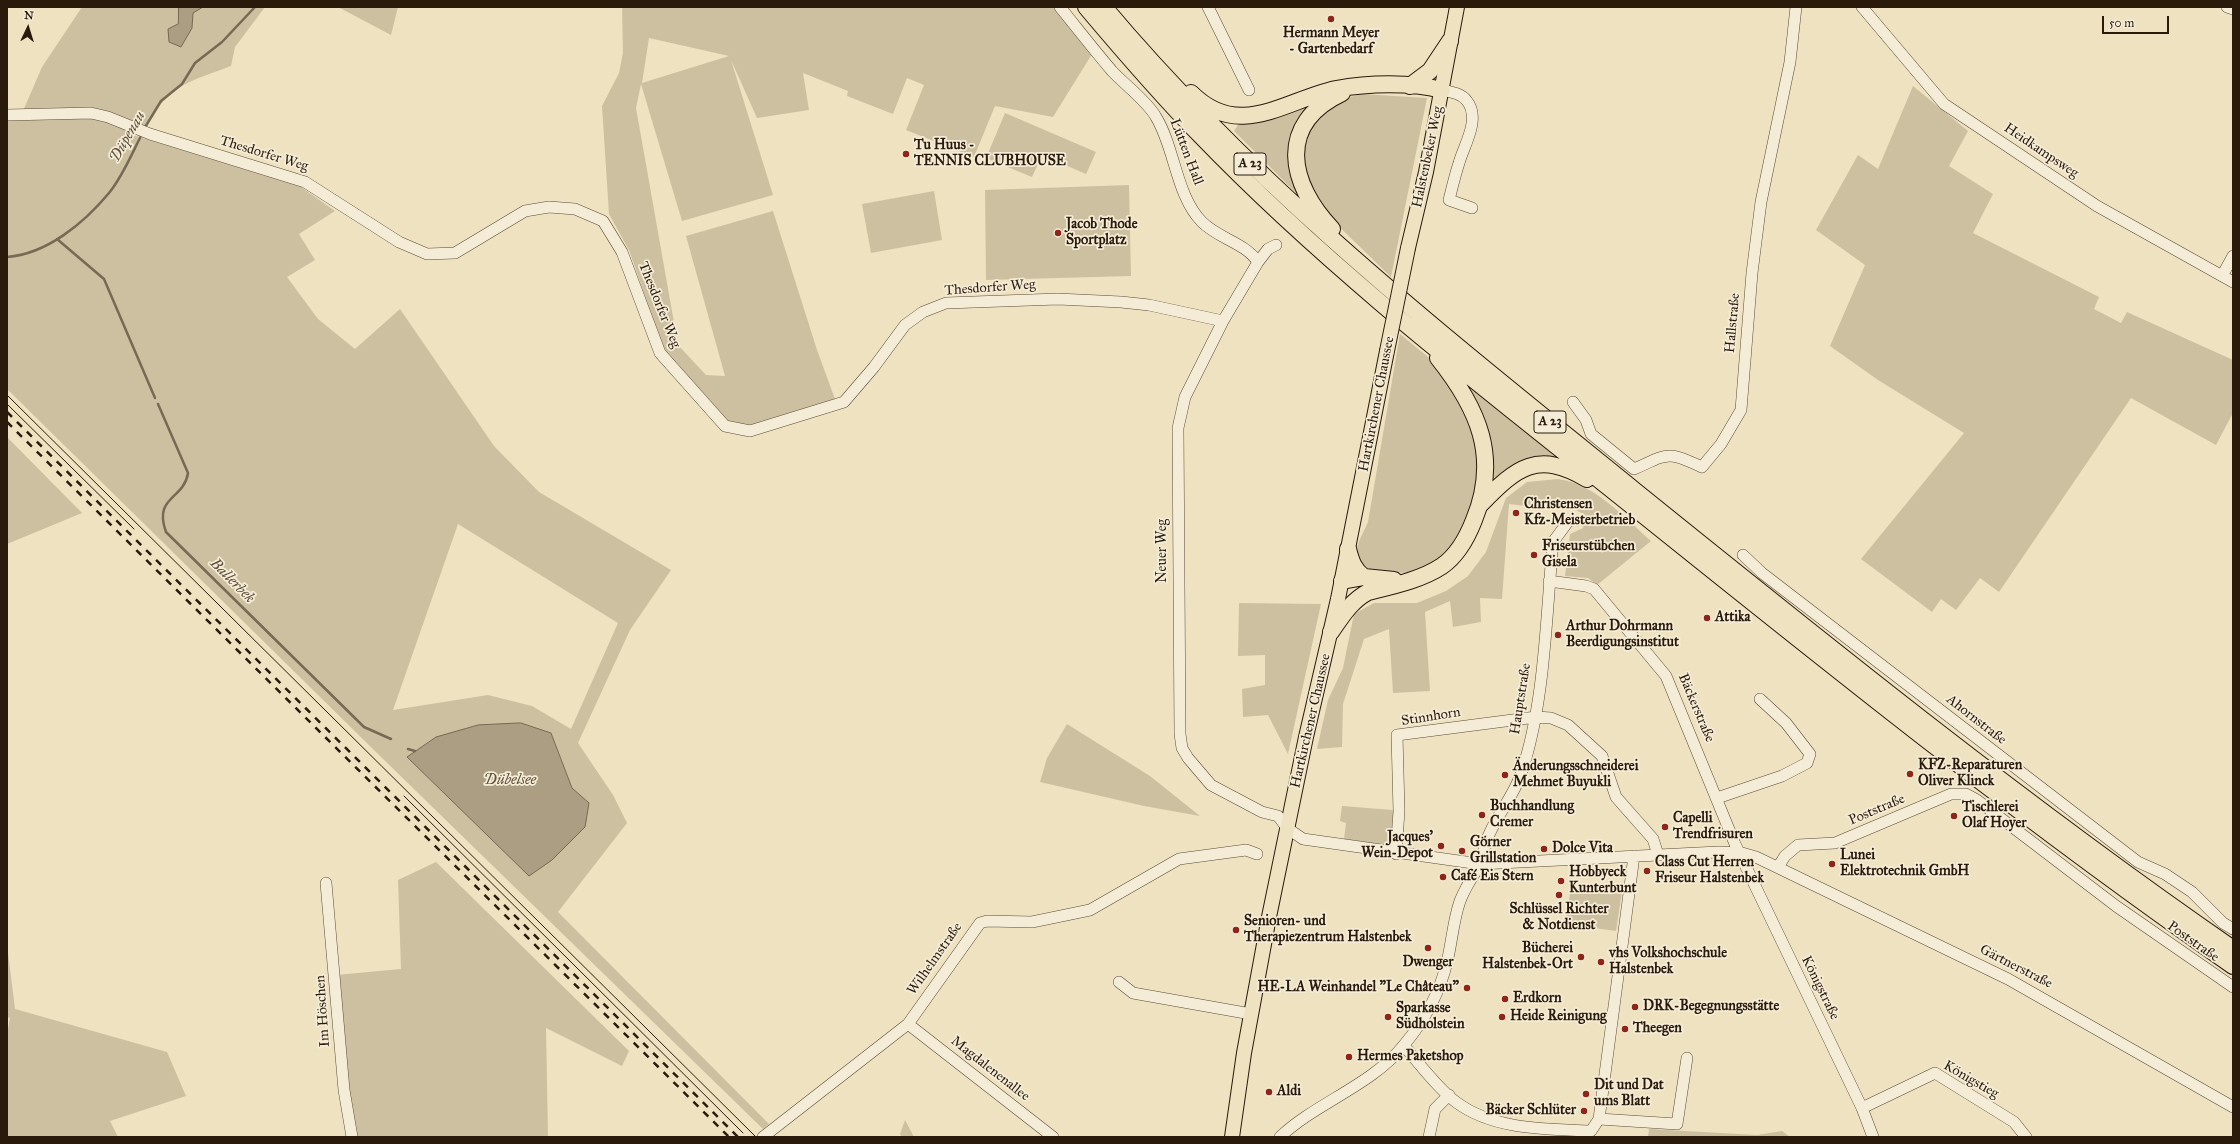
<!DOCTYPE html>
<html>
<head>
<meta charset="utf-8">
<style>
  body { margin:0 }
  #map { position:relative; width:2240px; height:1144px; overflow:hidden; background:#eee2c0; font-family:"IM FELL Great Primer",serif }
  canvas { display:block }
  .frame { position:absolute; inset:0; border:8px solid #2a1a0c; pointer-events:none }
  .north { position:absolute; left:8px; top:8px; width:40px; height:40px; -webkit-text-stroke:3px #f4ecd6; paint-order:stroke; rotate:4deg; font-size:11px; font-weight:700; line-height:16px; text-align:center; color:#2a1a0c }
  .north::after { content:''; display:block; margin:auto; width:14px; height:18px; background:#2a1a0c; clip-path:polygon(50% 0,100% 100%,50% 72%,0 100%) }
  .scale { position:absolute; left:2102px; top:16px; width:67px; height:18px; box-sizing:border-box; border:2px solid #2a1a0c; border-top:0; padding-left:5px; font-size:12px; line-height:14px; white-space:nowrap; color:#2a1a0c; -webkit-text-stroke:3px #f4ecd6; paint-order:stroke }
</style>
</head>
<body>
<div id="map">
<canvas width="2240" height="1144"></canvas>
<div class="frame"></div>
<div class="north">N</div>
<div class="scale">50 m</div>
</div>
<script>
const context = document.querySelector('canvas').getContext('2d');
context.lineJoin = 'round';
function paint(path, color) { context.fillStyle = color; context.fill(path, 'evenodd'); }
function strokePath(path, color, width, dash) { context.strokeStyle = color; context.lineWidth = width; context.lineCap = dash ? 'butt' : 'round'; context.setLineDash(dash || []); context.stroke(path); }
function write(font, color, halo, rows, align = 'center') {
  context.font = font + ' "IM FELL Great Primer",serif'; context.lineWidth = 3.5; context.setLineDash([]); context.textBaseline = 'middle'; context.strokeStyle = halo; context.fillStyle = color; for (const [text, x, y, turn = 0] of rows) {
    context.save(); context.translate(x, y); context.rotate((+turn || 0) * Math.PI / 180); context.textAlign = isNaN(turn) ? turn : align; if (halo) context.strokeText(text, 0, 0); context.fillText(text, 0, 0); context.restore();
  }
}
const green = new Path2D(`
  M82 7H265L235 47 231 66C186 83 171 84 145 127L138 125 133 135 301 187 335 211 299 234 315 260 287 277 318 319 355 349 400 309 494 446 539 492 671 570 630 630 578 743 613 795 627 823 558 912 769 1124 763 1129 378 754 7 389V118H20L42 67ZM458 524 618 623 571 729 532 706 488 695 393 710ZM521 723 551 733 572 788Z
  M338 7H398L391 35Z
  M622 7H1056L1092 54 1053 117 995 106 974 157 906 130 924 85 907 78 893 114 847 96 848 91 803 73 809 110 757 118 731 60 773 195 682 221 641 84 636 108 678 345 706 375 725 376 686 236 773 211 817 350 835 399 752 426 728 421 663 348 629 250 609 214 602 106 619 73 623 53ZM649 38 729 56 642 83Z
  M1913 86 1968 131 1949 166 1993 194 1973 233 2099 297 2094 309 2121 323 2127 312 2233 360V413L2216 445 2131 398 1999 592 1980 578 1956 610 1941 599 1932 612 1861 559 1964 433 1878 380 1830 346 1865 265 1816 230 1858 155 1878 169Z
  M1362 94 1427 98 1391 277 1323 211 1309 190 1301 155 1307 128 1338 100Z
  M1322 96 1297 129 1303 200 1234 131 1240 122Z
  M1005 113 1096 152 1086 174 1042 155 1032 177 986 158Z
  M1129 185 1131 276 986 280 985 190Z
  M934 191 942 240 871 253 862 204Z
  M1400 334 1433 361 1455 386 1479 449 1478 485 1459 541 1444 557 1412 573 1368 572C1365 568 1359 563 1358 559 1353 548 1364 532 1368 522Z
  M1471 388 1558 458 1489 488 1467 390Z
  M7 437 82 513 7 544Z
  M1558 479C1595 484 1624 517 1651 541L1597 585 1588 578 1565 576 1570 534 1583 528 1585 515 1569 506 1552 509 1509 504 1502 599 1480 598 1481 622 1453 627 1450 601 1425 612 1430 691 1393 693 1389 629 1364 639 1343 704 1342 747 1317 749 1328 700 1343 668 1354 614 1374 603H1417L1446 591 1468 576 1486 552 1506 498 1527 482Z
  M1239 603 1321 604 1288 754 1268 715 1243 717 1242 689 1265 685V655L1238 656Z
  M1067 724 1150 776 1200 816 1144 806 1040 782 1047 758Z
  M1342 806 1393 810 1392 846 1344 839 1346 823 1340 821Z
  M436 862 629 1051 622 1066 546 1028 548 1137H358L350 1102 336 975 401 969 398 880Z
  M1571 888 1622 891 1616 931 1565 924Z
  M7 945 15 1009 167 1052 186 1096 110 1121 118 1137H7V1035L10 1018 7 1017Z
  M905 1120 914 1137H902L900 1134Z
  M1649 1129 1757 1135 1782 1131 1790 1137H1648Z`);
const water = new Path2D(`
  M179 7H203L193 13 192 28 181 47 169 42 168 29 178 24Z
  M521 723 551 733 572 788 589 803 585 827 552 860 529 876 407 757 436 737 478 725Z`);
const stream = new Path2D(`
  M144 129 161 101 182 84 195 63 222 42 255 7
  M57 239 104 279 155 398
  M7 257C47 254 84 223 109 193 123 176 132 153 142 134
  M158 404 188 473C184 500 153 496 166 532L364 727 391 739
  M408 749 415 751`);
const minor = new Path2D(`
  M1060 7C1077 28 1094 50 1112 71 1124 84 1148 102 1156 117 1175 148 1176 196 1202 222 1219 239 1244 242 1258 262
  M1208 7 1249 90
  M1862 7 1944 104 2097 206 2233 282
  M2227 7 2233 9
  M1442 90C1451 92 1461 93 1467 101 1481 119 1464 145 1459 163 1455 175 1452 188 1449 200L1472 208
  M7 115 91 113 108 117 150 134 305 182 399 242 427 254 455 253 525 211 549 207 575 209 603 221 622 252 660 353 725 426 750 431 844 402 874 367 905 325 923 312 946 303 1058 299 1121 302 1149 305 1223 321
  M1276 245 1268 249 1258 262 1223 321 1185 397 1178 428 1180 734 1182 748 1188 758 1211 785 1262 812 1278 816 1287 828 1303 839 1480 864 1718 852 1742 853 1756 857 2008 979 2233 1107
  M2222 276 2233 256
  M1573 402 1586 420 1591 434 1634 469C1668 454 1667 450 1702 467L1721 444 1741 410 1752 273 1761 202 1790 62 1796 7
  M1743 555 1762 573 2138 862 2165 874 2192 892 2223 923 2233 929
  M1549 581 1586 586 1594 589 1666 676 1735 844 1862 1108 1873 1137
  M1717 798 1782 776 1807 763 1810 754 1786 723 1760 699
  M1396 854 1399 811 1397 735 1536 717 1551 718 1568 725 1602 756 1616 797 1653 839 1658 855
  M1778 867 1785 856 1798 845 1835 843 1951 794H1966L1977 800 2116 906 2233 987
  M326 883 344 1090 352 1137
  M1119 982 1133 993 1251 1014
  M908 1024 1053 1137
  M1404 1046C1419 1063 1437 1088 1456 1102 1493 1130 1547 1129 1591 1131L1599 1119 1634 856
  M1862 1108 1935 1073 2014 1122 2026 1137
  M1599 1119 1677 1124 1687 1058
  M763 1137 908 1024 980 923 987 921 1032 922 1090 910 1179 859 1246 850 1257 854
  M1280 1137C1317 1102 1371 1086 1404 1045 1424 1021 1440 992 1447 962 1452 942 1453 921 1460 901 1465 888 1472 877 1480 865 1484 858 1483 850 1486 842 1494 818 1513 798 1521 774 1545 704 1546 616 1553 542L1567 523
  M1429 1137 1435 1109 1449 1095`);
const major = new Path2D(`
  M1408 248 1426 172 1457 7
  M1232 1137 1244 1053 1269 917 1306 737 1338 599 1387 351`);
const highway = new Path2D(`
  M1086 7C1123 51 1161 95 1201 136 1337 277 1495 396 1647 518 1839 672 2031 826 2233 966
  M1104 7C1259 192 1448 339 1634 490 1830 648 2026 806 2233 949
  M1410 86 1430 71 1450 41
  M1191 93C1239 141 1285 100 1336 89 1368 83 1411 82 1442 90
  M1332 229C1289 184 1276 124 1342 93
  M1481 504C1517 467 1537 450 1587 479
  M1348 549C1351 561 1354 570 1364 577
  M1342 581 1364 577 1394 580
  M1331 632C1342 616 1351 601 1368 592 1392 586 1421 580 1442 566 1458 555 1467 538 1474 520 1500 457 1478 408 1438 358`);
const tram = new Path2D(`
  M7 395 756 1137
  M7 404 134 529
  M404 796 743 1133`);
const rail = new Path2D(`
  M7 412 738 1137
  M7 422 729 1137`);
const majorBridge = new Path2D(`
  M1387 351 1408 248`);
const markers = [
  [1331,19,4,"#8f2418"],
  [906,154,4,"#8f2418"],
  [1058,233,4,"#8f2418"],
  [1516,513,4,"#8f2418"],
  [1534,555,4,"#8f2418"],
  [1707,618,4,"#8f2418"],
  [1558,635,4,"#8f2418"],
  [1910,774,4,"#8f2418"],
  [1505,775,4,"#8f2418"],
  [1482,815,4,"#8f2418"],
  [1954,816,4,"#8f2418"],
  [1665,827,4,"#8f2418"],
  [1441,846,4,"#8f2418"],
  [1544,849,4,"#8f2418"],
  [1462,851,4,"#8f2418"],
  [1832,864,4,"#8f2418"],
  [1647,871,4,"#8f2418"],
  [1443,877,4,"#8f2418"],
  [1561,881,4,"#8f2418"],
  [1559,895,4,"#8f2418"],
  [1236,930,4,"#8f2418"],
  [1428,948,4,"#8f2418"],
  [1581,957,4,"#8f2418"],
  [1601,962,4,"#8f2418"],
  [1467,988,4,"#8f2418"],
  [1505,999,4,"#8f2418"],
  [1635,1007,4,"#8f2418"],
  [1388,1017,4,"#8f2418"],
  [1502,1017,4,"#8f2418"],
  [1625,1029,4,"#8f2418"],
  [1349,1057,4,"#8f2418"],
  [1269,1092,4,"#8f2418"],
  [1586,1094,4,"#8f2418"],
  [1584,1111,4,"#8f2418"]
];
const shields = [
  [1250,164,32],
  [1550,422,32]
];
const shieldNames = [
  ["A 23",1250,164],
  ["A 23",1550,422]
];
const poiNames = [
  ["Hermann Meyer",1331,34,"center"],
  ["- Gartenbedarf",1331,50,"center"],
  ["Tu Huus -",914,146],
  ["TENNIS CLUBHOUSE",914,162],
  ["Jacob Thode",1066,225],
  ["Sportplatz",1066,241],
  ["Christensen",1524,505],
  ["Kfz-Meisterbetrieb",1524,521],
  ["Friseurstübchen",1542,547],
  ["Gisela",1542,563],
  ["Attika",1715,618],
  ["Arthur Dohrmann",1566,627],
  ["Beerdigungsinstitut",1566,643],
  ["KFZ-Reparaturen",1918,766],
  ["Oliver Klinck",1918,782],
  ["Änderungsschneiderei",1513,767],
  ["Mehmet Buyukli",1513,783],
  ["Buchhandlung",1490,807],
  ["Cremer",1490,823],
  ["Tischlerei",1962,808],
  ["Olaf Hoyer",1962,824],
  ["Capelli",1673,819],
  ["Trendfrisuren",1673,835],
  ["Jacques'",1433,838,"right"],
  ["Wein-Depot",1433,854,"right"],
  ["Görner",1470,843],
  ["Grillstation",1470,859],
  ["Dolce Vita",1552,849],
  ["Lunei",1840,856],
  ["Elektrotechnik GmbH",1840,872],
  ["Class Cut Herren",1655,863],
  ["Friseur Halstenbek",1655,879],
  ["Hobbyeck",1569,873],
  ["Kunterbunt",1569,889],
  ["Café Eis Stern",1451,877],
  ["Schlüssel Richter",1559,910,"center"],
  ["& Notdienst",1559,926,"center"],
  ["Senioren- und",1244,922],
  ["Therapiezentrum Halstenbek",1244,938],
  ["Bücherei",1573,949,"right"],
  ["Halstenbek-Ort",1573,965,"right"],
  ["vhs Volkshochschule",1609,954],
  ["Halstenbek",1609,970],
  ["Dwenger",1428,963,"center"],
  ["HE-LA Weinhandel \"Le Château\"",1459,988,"right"],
  ["Erdkorn",1513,999],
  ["DRK-Begegnungsstätte",1643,1007],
  ["Sparkasse",1396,1009],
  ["Südholstein",1396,1025],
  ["Heide Reinigung",1510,1017],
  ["Theegen",1633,1029],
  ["Hermes Paketshop",1357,1057],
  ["Dit und Dat",1594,1086],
  ["ums Blatt",1594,1102],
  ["Aldi",1277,1092],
  ["Bäcker Schlüter",1576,1111,"right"]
];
const streetNames = [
  ["Heidkampsweg",2041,151,34],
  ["Lütten Hall",1186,152,69],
  ["Thesdorfer Weg",264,154,17],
  ["Halstenbeker Weg",1428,157,-78],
  ["Thesdorfer Weg",990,288,-4],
  ["Thesdorfer Weg",659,305,68],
  ["Hallstraße",1733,323,-85],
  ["Hartkirchener Chaussee",1377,404,-79],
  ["Neuer Weg",1163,551,-90],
  ["Hauptstraße",1521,699,-81],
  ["Bäckerstraße",1696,708,67],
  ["Stinnhorn",1431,717,-9],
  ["Ahornstraße",1976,720,38],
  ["Hartkirchener Chaussee",1311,721,-77],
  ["Poststraße",1877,810,-23],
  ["Poststraße",2193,942,35],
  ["Wilhelmstraße",935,959,-55],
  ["Gärtnerstraße",2016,967,27],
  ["Königstraße",1820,988,64],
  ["Im Höschen",323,1011,-94],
  ["Magdalenenallee",990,1069,38],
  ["Königstieg",1971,1080,30]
];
const waterNames = [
  ["Düpenau",128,137,-60],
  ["Ballerbek",232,581,45],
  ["Dübelsee",510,780]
];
paint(green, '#cdc0a1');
paint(water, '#ab9e83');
strokePath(water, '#776953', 1);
strokePath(stream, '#776953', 2.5);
strokePath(minor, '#5b4c39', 12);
strokePath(major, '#2a1a0c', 16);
strokePath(highway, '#2a1a0c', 18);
strokePath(minor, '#f4ecd6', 11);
strokePath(major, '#eee2c0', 14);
strokePath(highway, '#eee2c0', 16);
strokePath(tram, '#2a1a0c', 1);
strokePath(rail, '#2a1a0c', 2.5, [7, 7]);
strokePath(majorBridge, '#2a1a0c', 16, []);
strokePath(majorBridge, '#eee2c0', 14);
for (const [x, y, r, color] of markers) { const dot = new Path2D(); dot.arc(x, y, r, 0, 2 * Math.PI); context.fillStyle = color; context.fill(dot); strokePath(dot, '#f4ecd6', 1.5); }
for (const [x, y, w] of shields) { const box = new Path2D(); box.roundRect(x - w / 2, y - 11, w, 22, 3); context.fillStyle = '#f4ecd6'; context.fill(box); strokePath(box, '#2a1a0c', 1); }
write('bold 13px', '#2a1a0c', null, shieldNames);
write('bold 14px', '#2a1a0c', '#f4ecd6', poiNames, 'left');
write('14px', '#2a1a0c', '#f4ecd6', streetNames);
write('italic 15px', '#5e4f3c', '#f4ecd6', waterNames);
</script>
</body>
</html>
